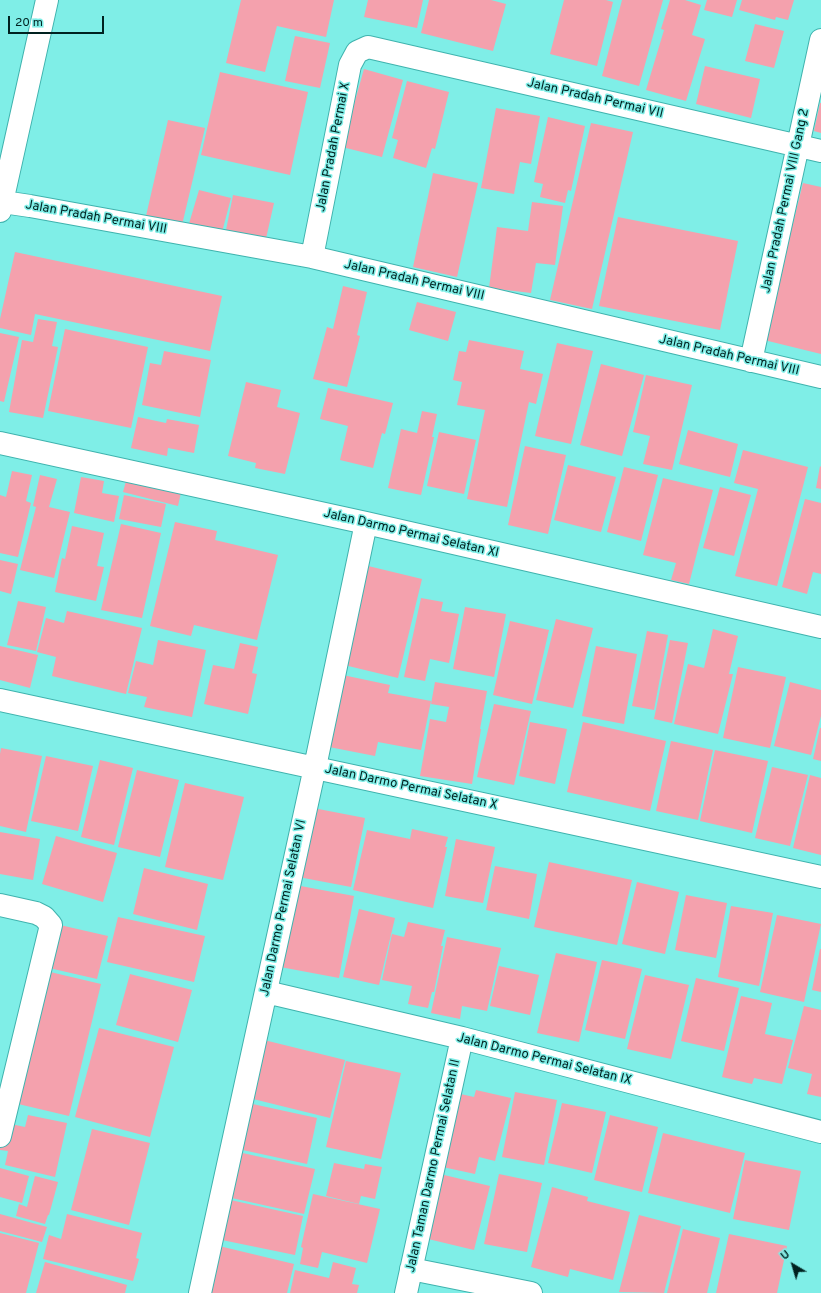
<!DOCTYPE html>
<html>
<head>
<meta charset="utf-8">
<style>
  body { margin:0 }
  #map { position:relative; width:821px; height:1293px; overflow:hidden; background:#7feee7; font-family:Overpass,sans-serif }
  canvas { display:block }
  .north { position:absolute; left:773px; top:1245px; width:40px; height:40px; -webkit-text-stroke:3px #7feee7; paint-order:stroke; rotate:322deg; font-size:11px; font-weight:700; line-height:16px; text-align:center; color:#002220 }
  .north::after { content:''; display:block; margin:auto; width:14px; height:18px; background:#002220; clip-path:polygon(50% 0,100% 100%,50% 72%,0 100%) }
  .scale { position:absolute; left:8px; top:16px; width:96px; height:18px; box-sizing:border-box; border:2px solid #002220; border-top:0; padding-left:5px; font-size:12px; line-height:14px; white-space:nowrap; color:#002220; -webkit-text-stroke:3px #7feee7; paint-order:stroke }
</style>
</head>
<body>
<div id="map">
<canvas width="821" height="1293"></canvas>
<div class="north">U</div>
<div class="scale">20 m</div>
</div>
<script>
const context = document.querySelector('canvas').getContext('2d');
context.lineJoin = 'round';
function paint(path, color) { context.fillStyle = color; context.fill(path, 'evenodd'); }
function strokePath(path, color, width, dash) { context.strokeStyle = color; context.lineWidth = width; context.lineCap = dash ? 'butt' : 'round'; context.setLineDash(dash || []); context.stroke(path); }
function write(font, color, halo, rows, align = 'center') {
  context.font = font + ' Overpass,sans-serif'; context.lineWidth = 3; context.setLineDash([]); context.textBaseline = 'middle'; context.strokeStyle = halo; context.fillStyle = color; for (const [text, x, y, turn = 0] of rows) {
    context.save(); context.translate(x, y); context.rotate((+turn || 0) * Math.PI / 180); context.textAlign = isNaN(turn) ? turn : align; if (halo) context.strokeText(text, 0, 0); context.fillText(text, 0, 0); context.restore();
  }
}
const building = new Path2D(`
  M241 0H334L326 37 277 26 265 72 226 63Z
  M368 0H423L417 28 364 17Z
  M429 0H491L506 4 493 51 421 33Z
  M564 0H606L613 2 597 66 550 54Z
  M622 0H663L639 86 602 76Z
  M670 0H685L701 5 692 35 705 39 686 101 646 90 664 30 661 29Z
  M707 0H737L732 17 704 10Z
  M742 0H794L788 20 776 17 775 20 739 10Z
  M755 24 784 31 774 68 745 61Z
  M295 36 330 43 320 88 285 81Z
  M705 66 760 79 751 118 696 104Z
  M364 69 403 80 382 157 342 147Z
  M220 72 308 92 290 175 201 155Z
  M407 81 449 92 435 149 432 148 426 168 393 158 398 140 392 138Z
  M820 103H821V133L814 131Z
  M496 108 540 116 531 164 520 162 514 194 481 188Z
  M548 117 585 126 571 191 568 190 565 203 540 197 543 184 534 182Z
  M168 120 205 128 182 225 146 216Z
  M591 123 633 132 592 309 550 300Z
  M433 173 478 183 457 277 413 267Z
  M803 183 821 187V354L764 340Z
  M199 190 231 198 221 236 188 227Z
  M233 195 274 203 265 243 225 235Z
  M532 202 563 206 555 265 536 263 531 293 489 288 497 227 528 231Z
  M618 217 738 241 720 330 599 306Z
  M15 252 222 296 210 351 35 314 31 335 0 328V319Z
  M343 286 367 292 357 335 360 336 347 387 313 379 327 327 333 329Z
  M417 302 456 312 448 341 409 330Z
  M38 319 57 322 52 346 58 347 43 418 9 412 22 340 33 342Z
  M65 329 148 347 131 428 48 411Z
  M0 333 19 337 4 402 0 401Z
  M469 340 524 351 520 369 543 374 536 404 529 402 507 507 467 499 485 410 457 405 462 382 453 380 459 351 466 352Z
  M557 343 593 351 571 444 535 436Z
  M164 351 211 360 200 417 142 405 150 363 161 365Z
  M601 364 644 375 622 456 580 445Z
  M646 375 692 385 672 470 643 464 650 436 633 432Z
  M246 382 281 390 277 407 300 413 285 474 255 468 256 463 228 456Z
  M328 388 393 403 385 434 382 433 373 468 340 460 348 426 320 419Z
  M422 411 437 414 432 437H434L421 495 388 488 401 429 417 433Z
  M138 417 166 423 167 419 199 425 194 453 168 448 167 456 131 448Z
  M688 430 738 444 730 477 679 464Z
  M439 432 476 440 464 494 427 486Z
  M525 446 566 455 548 534 508 525Z
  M743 450 808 467 777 586 735 576 758 489 734 483Z
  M568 465 616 477 601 532 554 520Z
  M820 466 821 467V489L816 488Z
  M624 467 658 475 641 541 607 532Z
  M12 471 32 475 26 501 31 503 18 557 0 553V495L6 497Z
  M128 474 182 488 178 506 123 492Z
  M40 475 57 479 49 507 70 512 54 578 20 570 36 507 33 506Z
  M81 477 104 481 102 493 119 496 114 522 74 513Z
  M663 478 713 490 689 584 671 580 676 563 643 555Z
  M720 487 751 495 734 556 703 548Z
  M124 495 166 504 161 527 119 519Z
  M805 499 821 503V574L813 572 807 594 782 587Z
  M175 522 217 531 215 540 278 555 257 640 194 625 191 636 150 626Z
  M121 524 161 533 142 618 101 610Z
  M72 526 104 533 97 566 104 567 96 601 55 592 62 558 65 559Z
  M0 560 18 564 11 594 0 591Z
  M364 565 422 579 398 678 340 664Z
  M421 598 443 602 441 611 459 614 449 663 430 659 425 681 404 677Z
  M18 601 46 607 36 651 7 645Z
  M465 607 506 614 494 677 453 669Z
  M67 611 142 628 126 694 52 676 56 657 37 652 46 618 64 623Z
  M556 619 593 628 573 708 536 700Z
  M510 621 549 630 532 704 493 695Z
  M713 629 738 636 729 674H733L718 734 674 724 688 664 704 668Z
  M647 631 668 635 654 710 632 706Z
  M158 640 206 650 192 717 144 707 147 697 128 693 136 661 153 665Z
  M670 640 688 643 672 723 654 719Z
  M240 643 258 647 252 673 257 674 248 714 204 704 213 665 234 669Z
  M0 646 38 655 30 688 0 680Z
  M596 646 637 654 624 724 582 716Z
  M738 667 786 677 770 748 723 738Z
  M338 674 390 685 388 693 431 701 421 750 378 742 375 756 324 746Z
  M435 682 487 691 480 729H481L472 784 420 776 430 719 446 722 449 707 431 704Z
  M790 682 821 690V716L811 755 774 746Z
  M494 704 531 711 514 785 477 777Z
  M530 722 567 729 555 784 519 776Z
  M583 722 666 741 650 811 567 792Z
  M820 728H821V761L813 759Z
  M671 741 713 750 698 820 656 811Z
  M1 748 42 756 26 832 0 826V754Z
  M715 750 768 761 752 833 700 821Z
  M46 756 93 766 78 831 31 821Z
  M100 760 133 768 114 845 81 837Z
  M772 767 808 775 790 846 755 838Z
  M137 770 179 780 160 857 118 847Z
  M810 775 821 778V855L793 848Z
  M185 783 244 797 223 880 165 867Z
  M308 807 365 818 351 887 293 876Z
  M412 829 448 837 445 847H447L433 908 353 890 367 830 410 839Z
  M0 832 40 839 33 880 0 874Z
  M56 836 117 853 103 902 42 884Z
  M456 839 495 847 483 903 445 896Z
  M549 862 632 880 617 945 534 927Z
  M495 866 537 874 529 919 486 910Z
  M144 868 208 884 197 930 133 914Z
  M637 882 679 892 665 954 622 944Z
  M290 884 354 896 339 978 275 966Z
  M686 895 727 903 716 958 675 950Z
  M731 906 773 913 759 986 718 977Z
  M359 909 395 918 379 985 343 977Z
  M777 915 821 924 804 1002 760 992Z
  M118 917 205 936 194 982 107 962Z
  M408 922 445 930 441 946H443L434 992H432L428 1008 408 1004 412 986 382 980 392 934 404 937Z
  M60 925 108 936 97 979 49 968Z
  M447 937 501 948 487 1011 462 1006 460 1019 431 1013Z
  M820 949H821V992L812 990Z
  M556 953 597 962 579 1042 537 1033Z
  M602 960 642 969 625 1039 585 1030Z
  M499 966 539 975 530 1015 490 1006Z
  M46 971 101 984 69 1116 14 1103Z
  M130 974 192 990 178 1042 116 1025Z
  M645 975 689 985 671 1059 627 1049Z
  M696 978 739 988 724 1051 681 1041Z
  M741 996 772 1003 765 1034 793 1040 782 1084 754 1078 752 1084 722 1077Z
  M804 1006 821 1010V1097L807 1094 812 1074 788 1068Z
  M99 1028 174 1047 150 1137 75 1117Z
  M260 1039 345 1060 330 1118 245 1097Z
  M346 1061 401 1073 381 1159 326 1147Z
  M476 1090 511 1098 495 1161 479 1157 475 1174 438 1166 456 1093 474 1097Z
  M515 1092 557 1100 544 1165 502 1157Z
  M248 1103 317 1118 307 1164 238 1149Z
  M562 1103 606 1112 592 1173 548 1163Z
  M28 1115 67 1123 55 1177 5 1165 8 1151 0 1150V1149L6 1123 25 1127Z
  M610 1115 658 1127 642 1192 594 1180Z
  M92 1129 150 1143 129 1225 71 1210Z
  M663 1133 745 1153 730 1213 648 1193Z
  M238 1152 315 1169 304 1214 227 1197Z
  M745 1160 801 1171 789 1230 733 1219Z
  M334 1163 364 1169 365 1164 382 1167 375 1199 361 1196 359 1204 326 1196Z
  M0 1168 29 1176 22 1203 0 1197Z
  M440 1174 490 1186 474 1250 424 1238Z
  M499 1174 542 1183 527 1252 484 1244Z
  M35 1176 58 1182 49 1215H48L45 1224 16 1216 19 1204 27 1207Z
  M552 1187 588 1197 587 1201 630 1212 613 1280 570 1269 568 1277 531 1267Z
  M313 1194 380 1209 367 1263 322 1252 318 1268 300 1264 303 1248 301 1247Z
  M226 1199 303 1216 295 1255 217 1239Z
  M0 1214 47 1227 42 1242 0 1231Z
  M67 1214 142 1233 136 1258 139 1259 133 1281 43 1259 49 1235 61 1239Z
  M639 1215 681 1226 664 1293 619 1292Z
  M683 1229 720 1238 707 1293H667Z
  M0 1233 39 1243 26 1293H0Z
  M729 1234 787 1246 777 1293H716Z
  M219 1246 294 1264 287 1293H207Z
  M45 1262 127 1285 125 1293H36Z
  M333 1262 356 1268 352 1284 359 1285 357 1293H290L295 1270 329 1278Z`);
const minor = new Path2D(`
  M3 202 30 206 312 257 821 377
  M0 211 47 0
  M312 257 350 65 357 52 368 47 821 151
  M751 361 821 40
  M0 443 366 523 821 627
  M0 700 821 877
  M0 905 36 913 44 917 51 925 0 1136
  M266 992 462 1038 821 1132
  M411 1269 531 1293
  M200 1293 315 767 366 523
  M406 1293 462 1038`);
const streetNames = [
  ["Jalan Pradah Permai VII",595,99,13],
  ["Jalan Pradah Permai X",334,147,-79],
  ["Jalan Pradah Permai VIII Gang 2",786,201,-78],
  ["Jalan Pradah Permai VIII",96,218,10],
  ["Jalan Pradah Permai VIII",414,281,13],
  ["Jalan Pradah Permai VIII",729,356,13],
  ["Jalan Darmo Permai Selatan XI",411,534,13],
  ["Jalan Darmo Permai Selatan X",411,788,12],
  ["Jalan Darmo Permai Selatan VI",284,908,-78],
  ["Jalan Darmo Permai Selatan IX",544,1060,14],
  ["Jalan Taman Darmo Permai Selatan II",434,1166,-78]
];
paint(building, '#f4a1ad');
strokePath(minor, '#3fb3ae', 24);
strokePath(minor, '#fff', 22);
write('13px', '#002220', '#7feee7', streetNames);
</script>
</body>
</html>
